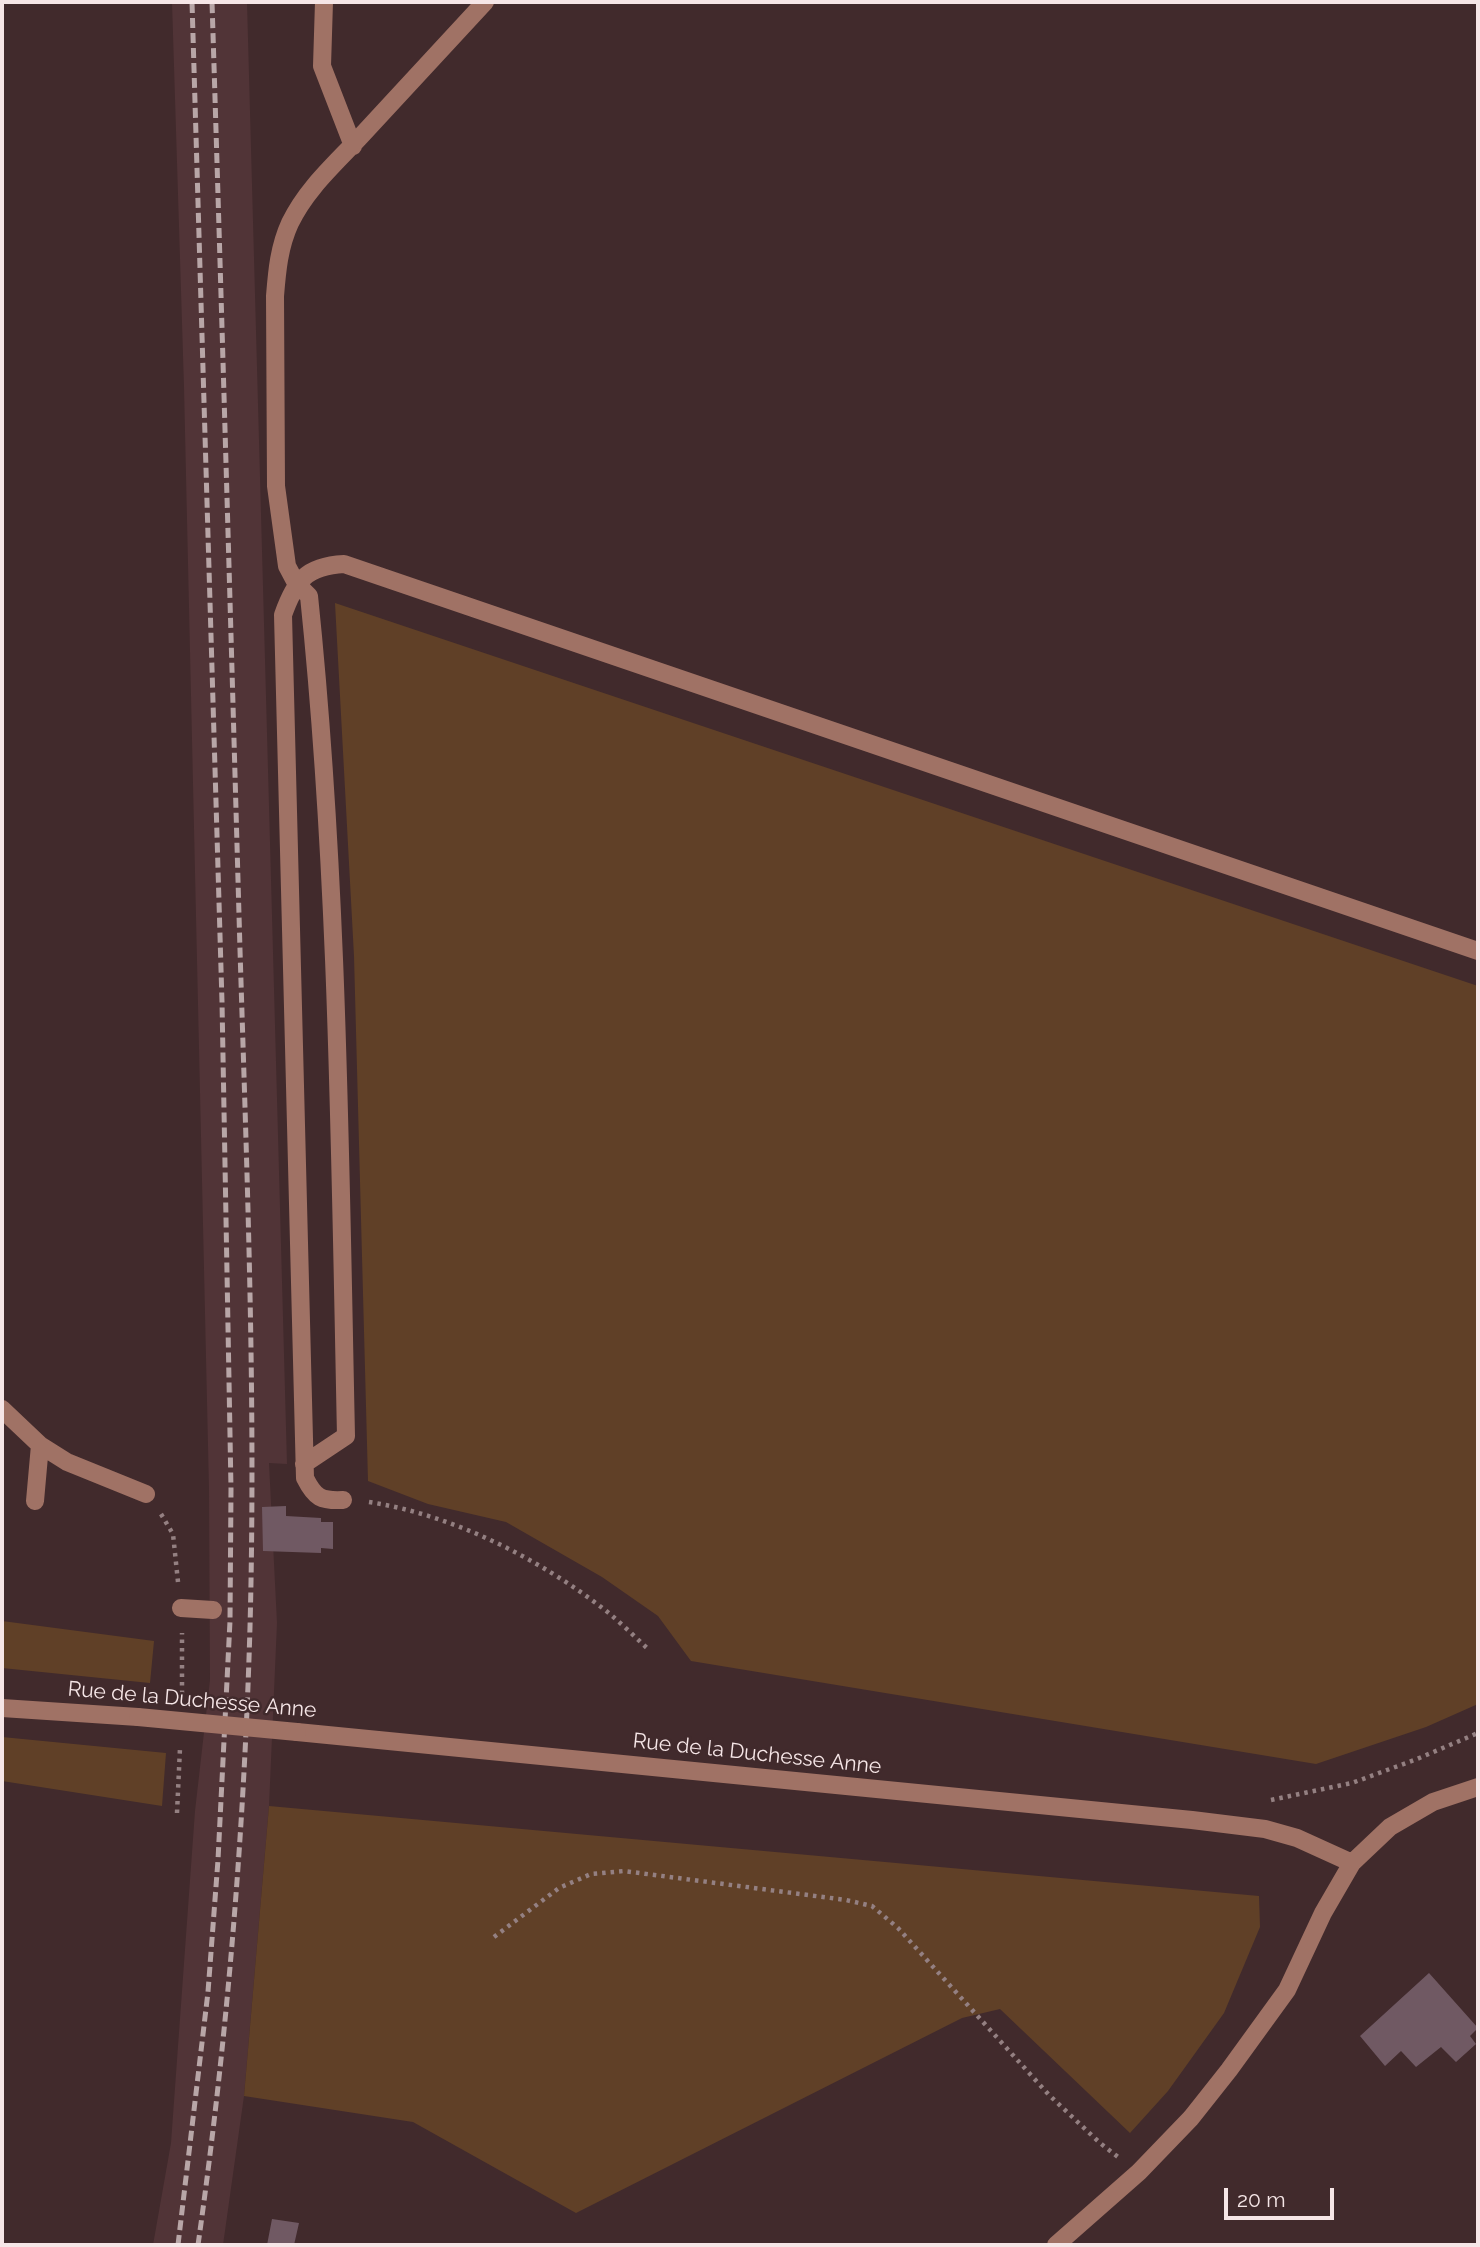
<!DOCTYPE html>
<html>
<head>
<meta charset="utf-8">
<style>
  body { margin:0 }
  #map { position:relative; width:1480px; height:2247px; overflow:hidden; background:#412a2c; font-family:Raleway,sans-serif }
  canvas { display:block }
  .frame { position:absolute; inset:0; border:4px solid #f6e6e7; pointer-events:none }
  .scale { position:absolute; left:1224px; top:2188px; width:110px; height:32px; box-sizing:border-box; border:4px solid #f6e6e7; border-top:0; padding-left:9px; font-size:21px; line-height:24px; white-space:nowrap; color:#f6e6e7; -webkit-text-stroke:5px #412a2c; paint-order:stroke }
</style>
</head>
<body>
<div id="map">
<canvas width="1480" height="2247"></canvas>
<div class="frame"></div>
<div class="scale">20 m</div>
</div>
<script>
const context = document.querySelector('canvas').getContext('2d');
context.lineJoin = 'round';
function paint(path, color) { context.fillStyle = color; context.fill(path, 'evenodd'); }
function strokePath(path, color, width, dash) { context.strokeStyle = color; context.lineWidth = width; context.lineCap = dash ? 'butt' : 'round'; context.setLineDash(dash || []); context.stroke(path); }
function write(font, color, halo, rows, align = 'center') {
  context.font = font + ' Raleway,sans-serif'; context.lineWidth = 5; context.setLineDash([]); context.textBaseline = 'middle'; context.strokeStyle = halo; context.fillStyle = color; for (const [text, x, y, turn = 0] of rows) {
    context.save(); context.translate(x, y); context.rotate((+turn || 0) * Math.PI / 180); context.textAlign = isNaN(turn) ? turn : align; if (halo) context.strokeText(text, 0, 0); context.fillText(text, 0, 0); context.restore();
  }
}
const built = new Path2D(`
  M172 2H247L287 1464 269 1463 277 1623 269 1806 244 2096 223 2245H153L171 2143 195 1811 210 1680 209 1489 184 387Z`);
const green = new Path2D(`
  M335 603 1478 986V1704L1426 1727 1316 1764 691 1661 658 1616 602 1577 506 1522 428 1504 368 1481 354 956Z
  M2 1621 154 1641 150 1683 2 1668Z
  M2 1737 166 1753 162 1806 2 1781Z
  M269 1806 1259 1896 1260 1927 1224 2013 1168 2091 1130 2133 1000 2009 962 2018 576 2213 413 2122 244 2096Z`);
const building = new Path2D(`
  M286 1506V1516L321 1518V1522H333V1549L321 1548V1553L263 1551 262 1507Z
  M1429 1973 1478 2028 1470 2036 1476 2044 1456 2062 1441 2047 1416 2067 1401 2051 1385 2066 1360 2036Z
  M272 2219 299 2223 294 2245H267Z`);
const path = new Path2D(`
  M369 1502C453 1515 538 1558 605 1610 620 1622 634 1636 648 1649
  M161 1514 173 1534 178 1582
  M182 1694V1633
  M1271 1800 1352 1783 1417 1759 1478 1733
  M177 1813 180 1748
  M494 1937 559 1888 591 1874 624 1871 846 1900 872 1906 898 1928 1049 2095 1100 2143 1118 2157`);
const minor = new Path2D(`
  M324 2 322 66 353 146
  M2 1409 40 1445 67 1462 146 1494
  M304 1464 346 1436C340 1155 338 875 309 596L296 583 287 566 276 486 275 296C277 271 279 247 290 223 307 188 335 164 361 136 402 92 443 47 485 2
  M343 1500C321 1501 315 1498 305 1478L283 615C295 581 306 566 344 564L1478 951
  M35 1501 40 1445
  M181 1608 213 1610
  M2 1708 138 1717
  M297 1732 1192 1820 1265 1829 1297 1838 1352 1863 1390 1827 1433 1802 1478 1787
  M1056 2245 1139 2172 1191 2118 1229 2070 1287 1990 1323 1913 1352 1863`);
const rail = new Path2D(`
  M178 2245 208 1992 218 1860 230 1621 231 1489 222 1002 192 2
  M198 2245C227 2040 244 1834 250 1627 256 1401 247 1175 240 950 231 634 222 318 212 2`);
const minorBridge = new Path2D(`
  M138 1717 297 1732`);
const streetNames = [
  ["Rue de la Duchesse Anne",192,1700,5],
  ["Rue de la Duchesse Anne",757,1754,6]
];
paint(built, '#513437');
paint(green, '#604027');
paint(building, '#705963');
strokePath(path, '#948082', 4.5, [3.5, 5]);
strokePath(minor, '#a07265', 18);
strokePath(rail, '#b8a6a7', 5, [10, 5]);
strokePath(minorBridge, '#a07265', 18);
write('21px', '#f6e6e7', '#412a2c', streetNames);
</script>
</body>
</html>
